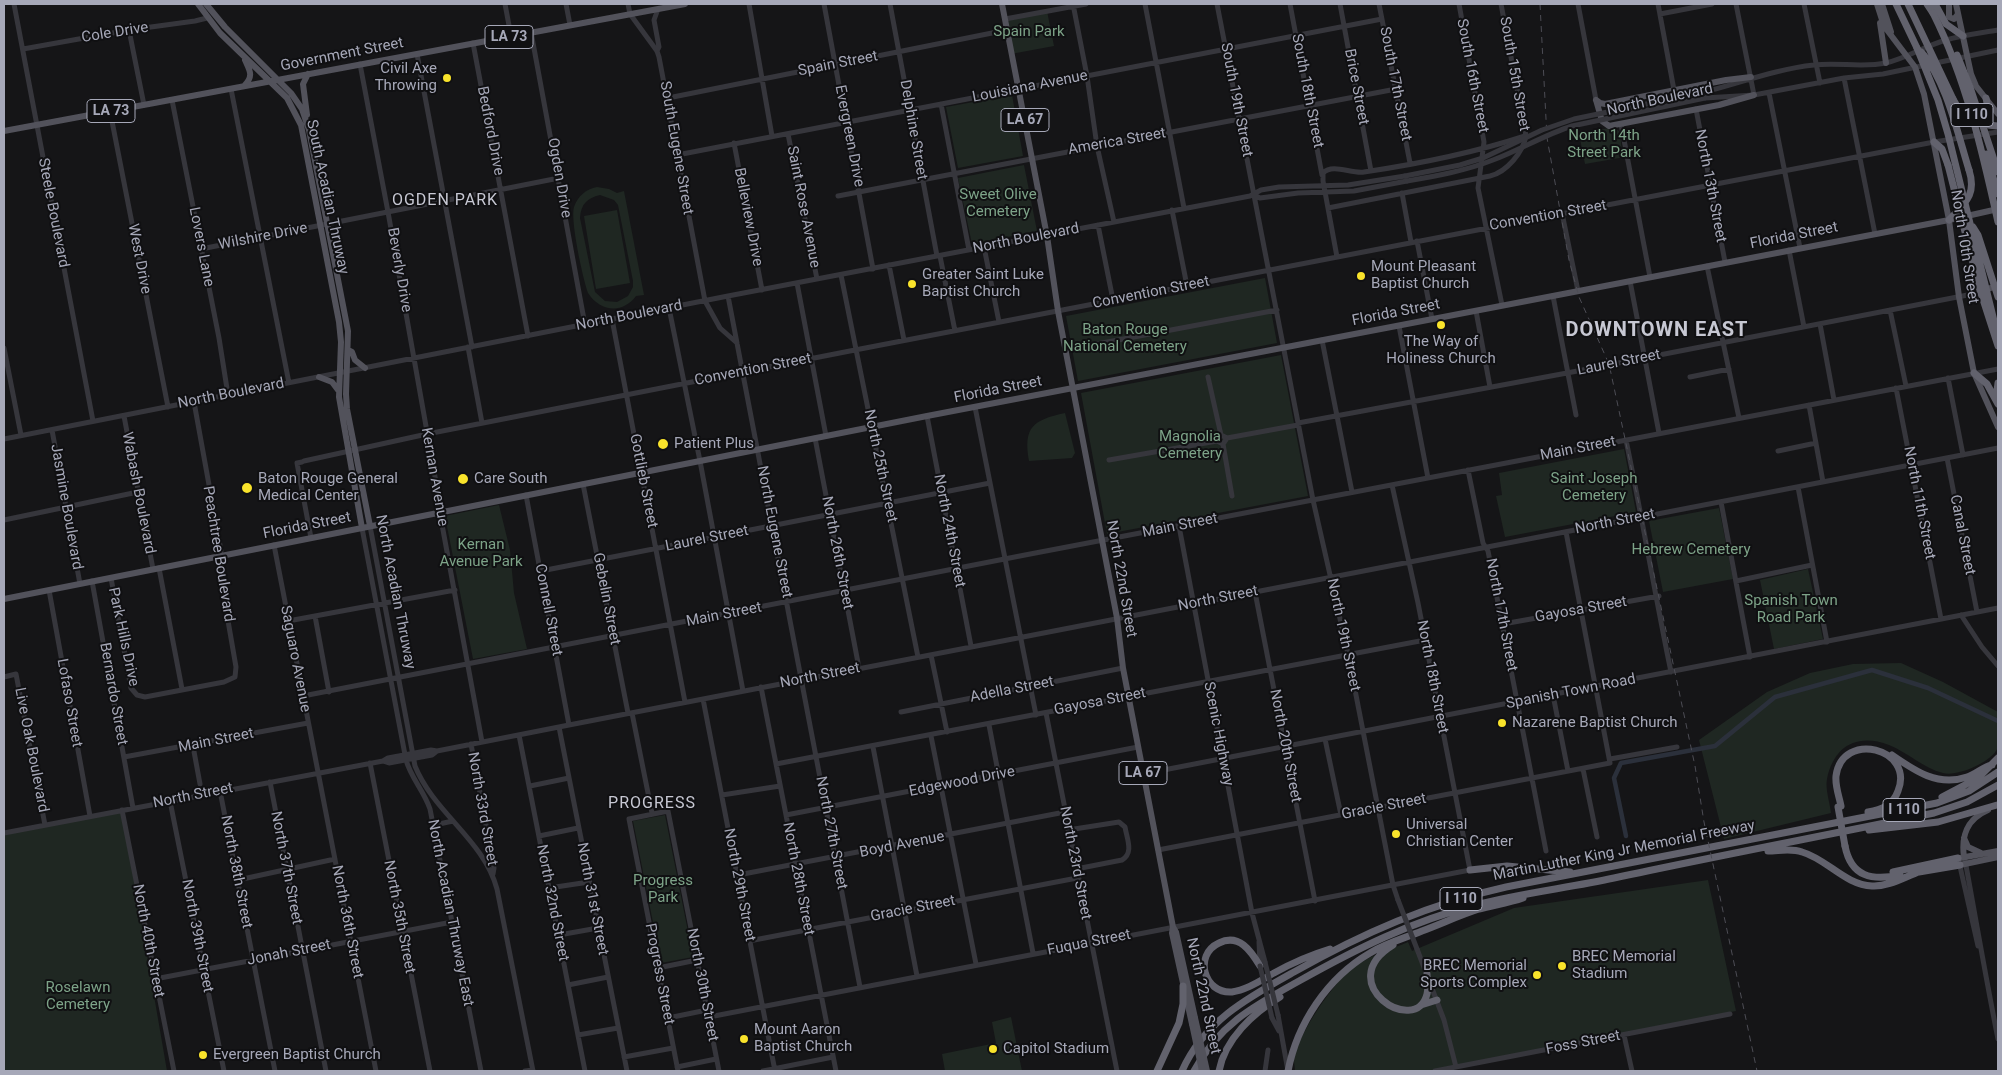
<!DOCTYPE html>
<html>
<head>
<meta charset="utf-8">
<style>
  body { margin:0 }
  #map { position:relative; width:2002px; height:1075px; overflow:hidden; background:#151517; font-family:Roboto,sans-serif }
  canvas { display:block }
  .frame { position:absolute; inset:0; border:5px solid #a6a8b8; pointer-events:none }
</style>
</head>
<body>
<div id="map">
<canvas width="2002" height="1075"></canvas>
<div class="frame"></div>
</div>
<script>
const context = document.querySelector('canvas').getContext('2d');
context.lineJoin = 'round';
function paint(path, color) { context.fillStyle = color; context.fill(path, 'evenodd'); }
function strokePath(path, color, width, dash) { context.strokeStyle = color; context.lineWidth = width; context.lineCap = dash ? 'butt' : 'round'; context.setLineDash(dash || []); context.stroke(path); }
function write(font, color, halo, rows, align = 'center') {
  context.font = font + ' Roboto,sans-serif'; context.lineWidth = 4; context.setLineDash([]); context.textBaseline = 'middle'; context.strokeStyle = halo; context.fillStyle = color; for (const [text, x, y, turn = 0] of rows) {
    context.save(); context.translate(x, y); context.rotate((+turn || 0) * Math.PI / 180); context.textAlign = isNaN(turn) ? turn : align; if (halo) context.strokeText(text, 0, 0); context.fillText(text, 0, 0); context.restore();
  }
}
const green = new Path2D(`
  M1047 11 1054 46 1011 54 1005 19Z
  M1012 95 1023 156 958 168 946 107Z
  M1614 127 1620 132 1622 153 1625 157 1585 164 1579 134Z
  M1024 165 1037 231 972 244 958 178Z
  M597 187 609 189 617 193 624 191 644 295 636 296C623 314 600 312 588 293 583 279 570 220 574 207 578 196 586 189 597 187ZM600 195 614 200 618 205 633 281V287L628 296 617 302 605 301 595 292 580 218C581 204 587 198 600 195Z
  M617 210 630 283 596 289 584 216Z
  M1265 278 1277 343 1078 381 1066 316Z
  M1281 355 1308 496 1107 534 1081 393Z
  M1065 413 1075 453 1072 458 1029 461C1023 427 1033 420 1065 413Z
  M1624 449 1636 512 1505 537 1496 496 1502 495 1499 473Z
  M499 505 510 550 514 593 527 649 473 659 445 516Z
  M1719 508 1733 579 1663 592 1649 521Z
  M1808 569 1823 639 1774 649 1760 580Z
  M1901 663 1943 682 1998 712C1998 721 2001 739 1998 747 1993 762 1957 777 1943 773 1923 768 1907 752 1889 745 1857 733 1834 746 1827 779 1825 789 1830 803 1831 813L1724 839 1699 740 1767 692 1810 673 1853 664Z
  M122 810 167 1071H4V835Z
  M665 815 693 957 661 963 633 821Z
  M1708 880 1736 1011 1449 1067 1450 1071H1295C1295 1068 1294 1063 1294 1060 1297 1035 1335 980 1355 966 1369 956 1392 949 1408 942L1412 951 1514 908Z
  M1011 1017 1022 1071H945L942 1054 996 1043 992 1022Z`);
const canal = new Path2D(`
  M1626 836 1614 778 1621 763 1715 746 1775 697 1872 670 1928 688 1998 721`);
const minor = new Path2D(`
  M14 4 93 421
  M505 4 511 36
  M566 4 570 25
  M628 4 630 14 657 51 659 57 705 301 720 328 737 343
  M749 4 772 136
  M824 4 873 269
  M890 4 937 256
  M1073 4 1087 76 1097 146 1114 222
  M1145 4 1184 208
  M1217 4 1313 500 1348 654 1393 885 1398 900
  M1290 4 1322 175
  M1340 4 1371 171
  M1379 4 1410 163
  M1459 4 1484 142 1478 188 1502 305
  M1578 4 1596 100
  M1658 4 1674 90
  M1736 4 1754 95
  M1804 4 1820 83
  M1660 14 1712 4
  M1005 19 1086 4
  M129 30 144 105
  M531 32 585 325
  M473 43 528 336
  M23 49 129 30 195 21 207 18
  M657 51 659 47 654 20 658 9
  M417 54 472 347
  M360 64 388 212 440 505 441 519 482 742
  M1844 78 1875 234
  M231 89 289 383
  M1704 92C1740 83 1776 69 1814 65 1838 62 1862 68 1886 63 1907 58 1925 46 1946 40 1963 35 1981 33 1998 30
  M1769 93 1800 248
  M668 98 1007 30
  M1705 98 1754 95 1844 78 1883 74 1998 50
  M172 100 219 338 228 395
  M941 104 969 250
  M1696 109 1725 262
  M110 111 168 407
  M1621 124 1650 277
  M788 134 817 279
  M734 143 762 290
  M677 155 1382 19
  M1402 193 1411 242
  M1254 195 1260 198 1298 193 1354 191 1407 181
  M838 196 1396 89
  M1328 208 1490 176C1507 172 1523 152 1526 136L1501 4
  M1172 210 1187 286
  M1562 213 1578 291
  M1098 225 1113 300
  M1417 241 1432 319
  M984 247 999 322
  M201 249 559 178
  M1789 250 1804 327
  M940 256 955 331
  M1337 257 1323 181V173C1333 163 1351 174 1364 172 1418 164 1473 153 1525 136
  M889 265 904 340
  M1707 266 1739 418
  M841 275 918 657
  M1630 281 1659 433
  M797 283 826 436
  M728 296 860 987
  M1553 296 1576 415
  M669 308 700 461 743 691
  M1890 310 1906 386
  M1476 311 1490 387
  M612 319 685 702
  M1820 324 1834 400
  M1399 326 1428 478
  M1322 340 1352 492
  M468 347 482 423
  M4 348 21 435
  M1065 350 1277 310
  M1208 377 1221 435
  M1690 377 1729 369
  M1948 378 1963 455
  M1896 388 1941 619
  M1809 405 1823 482
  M975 407 1036 715
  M124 416 153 569
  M927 416 971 646
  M1298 423 1567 373 1983 292
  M52 430 80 584
  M815 438 859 668
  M1227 438 1223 444 1217 441 1221 435 1227 438 1298 425
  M4 439 728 296 1250 196 1261 190 1279 187 1348 185 1405 176
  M1626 440C1642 517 1655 595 1671 672
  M1223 444 1232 496
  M1778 451 1816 443
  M1947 458 1977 612
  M1109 460 1217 441
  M304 461 427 434 855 350 1934 142 1998 132
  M302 462 297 463 311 538
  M1468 470 1483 543 1488 551 1546 851
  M583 484 628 713
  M1798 487 1827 642
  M526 495 569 725
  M1721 502 1750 657
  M4 520 138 492
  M370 526 415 766C434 813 484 840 497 889L533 1071
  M1179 526 1252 913 1265 962
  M362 528 406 760C411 778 424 791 430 809L481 1071
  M274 545 376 1071
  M159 568 182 689
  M541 571 990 483
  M111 578 131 688 137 695 145 697 224 682 235 677 236 667 218 563 221 551 194 402
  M92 581 133 808
  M1736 581 1812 565
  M49 590 90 816
  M1255 592 1315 901
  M1961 615 1982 647 1998 666
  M315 616 329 692
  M288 621 455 590
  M1503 624 1659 596
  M931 655 947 732
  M4 677 16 674 45 825
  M761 687 836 1071
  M1553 695 1568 771
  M303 696 1025 555 1998 369
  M703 699 775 1071
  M901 712 1123 668
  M632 713 652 813
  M1046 713 1117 1071
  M989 725 1033 953
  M559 727 627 1071
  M519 735 585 1071
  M931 736 976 964
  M1325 739 1341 815
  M471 744 494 868 493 874
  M193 746 200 784
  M873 747 917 976
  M124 757 308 723
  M1610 759 1677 747
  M383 761 389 763 432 755 437 751 569 725 1998 448
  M370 763 430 1071
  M776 764 1425 640
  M1583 769 1597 837
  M1143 774 1998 608
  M270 782 326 1071
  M530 786 569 778
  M220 791 275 1071
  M722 795 780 786
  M170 801 224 1071
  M122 810 174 1071
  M786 815 1138 747
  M1068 830 1119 822 1125 827C1127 839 1134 853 1122 860L1076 869
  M434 832 439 824 453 821
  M4 833 383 761 388 758 431 750 437 751
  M539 836 578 828
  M1158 850 1610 763 1566 532
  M1965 860C1976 920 1986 979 1998 1039
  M1959 862 1978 946
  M738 875 1065 812
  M238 880 335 859
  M549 888 589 882
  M559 935 598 928
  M749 941 1077 878
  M1259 942 1260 964
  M1417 949 1444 1020 1456 1067
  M658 968 697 960
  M155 979 452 922
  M568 985 608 977
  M1278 1015 1288 1071
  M709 1017 1470 870 1418 603 1392 485
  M668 1018 707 1010
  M1272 1018 1279 1031
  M578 1035 618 1028
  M1624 1035 1632 1071
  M624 1057 673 1048
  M677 1067 716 1059
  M525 1071 533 1070
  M678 1071 629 819 668 811 719 1071
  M763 1071 833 1057
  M1265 1071 1268 1050
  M1435 1071 1730 1014`);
const major = new Path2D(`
  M198 4 220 33 287 98 301 125 339 322 341 342 339 397 362 528
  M206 4 225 27 291 93 302 109 309 130 348 331 346 394 347 409 370 526
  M1002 4 1047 236 1058 311 1117 618 1123 668 1173 927 1172 933 1192 1024
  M1877 4 1884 26 1915 67 1924 94 1949 220 1959 297 1974 373 1998 427
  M1882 4 1891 32
  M1949 4V17L1954 19 1958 14
  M1956 4 1971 74 1976 86 1998 114
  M1880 23 1886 63
  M244 86C254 76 250 71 245 60
  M1596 100 1602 121 1609 126 1719 105 1754 95
  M1596 100 1600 103 1605 104 1726 80 1751 77
  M307 115 303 84 308 74
  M4 131 685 4
  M1983 291 1998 285
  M348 350 352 352 355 360 365 368
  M319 377 332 382 338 390
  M4 599 927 416 1949 220 1998 209
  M1964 838 1968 847 1981 853
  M1964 857C1961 835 1967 819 1988 810
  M1960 858 1998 851
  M1960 865 1998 857
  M1173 927 1176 932 1195 1018`);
const highway = new Path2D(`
  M1896 4 1917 48
  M1927 4 1933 13
  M1935 4 1946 24 1963 36
  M1953 99C1963 119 1977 125 1998 126
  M1975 120C1986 117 1989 109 1986 98
  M1934 142 1942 149 1948 165
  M1949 220C1965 203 1977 195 1969 170
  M1974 373 1987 384 1998 404
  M1996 399 1998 383
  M1892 755C1915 771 1938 787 1967 777 1976 774 1983 767 1992 765
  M1942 797 1978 778 1998 758
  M1841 806C1839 796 1835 786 1836 776 1842 730 1915 748 1898 791 1893 805 1882 810 1868 812
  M1869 830 1938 822 1997 805
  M1845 846C1851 877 1872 881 1900 875
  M1768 851C1779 851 1791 848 1802 852 1827 859 1845 885 1872 886 1887 887 1903 878 1916 873
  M1470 870 1507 866 1570 872
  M1893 872 1958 858
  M1913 873 1960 865
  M1393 945C1331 983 1416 1038 1427 994 1429 987 1427 980 1427 974
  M1260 966C1251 951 1239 933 1219 943 1193 955 1204 994 1232 992 1247 990 1261 980 1274 973 1292 963 1310 955 1330 949
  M1421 1005 1437 1000
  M1157 1071 1179 1023 1183 1004V986
  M1182 1071C1204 1021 1249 997 1294 972 1363 933 1429 904 1506 887L1937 803 1969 791 1998 772
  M1194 1071C1219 1024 1254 1006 1299 981 1356 949 1412 921 1476 905 1521 893 1568 888 1614 878 1721 855 1828 835 1934 813L1967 802 1998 785
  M1219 1071C1225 1039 1253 1013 1280 997
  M1288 1071C1297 1024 1327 978 1370 953 1386 943 1405 938 1422 931 1441 924 1460 915 1479 909 1494 905 1509 903 1523 898`);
const rail = new Path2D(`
  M1540 4 1547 138 1569 260 1579 297 1609 364 1695 766 1704 822 1757 1071`);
const minorBridge = new Path2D(`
  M1405 176 1460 165 1483 158 1542 130 1574 119 1704 92
  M1407 181C1436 176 1465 171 1493 160 1520 150 1544 135 1572 126L1705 98
  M1398 900 1417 949
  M1265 962 1278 1015
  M1260 966 1272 1018`);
const majorBridge = new Path2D(`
  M1195 1018 1207 1071
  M1192 1024 1202 1071`);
const highwayBridge = new Path2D(`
  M1908 4 1953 99
  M1933 13C1966 79 1982 150 1998 222
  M1917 48 1938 100 1948 134 1998 337
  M1921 52C1946 79 1958 135 1969 170
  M1957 55 1970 87 1998 172
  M1986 154 1998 194
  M1948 165 1979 287 1998 346
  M1973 227 1978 235 1998 297
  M1838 807 1845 846`);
const markers = [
  [447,78,5,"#f9e32b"],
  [1361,276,5,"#f9e32b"],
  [912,284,5,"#f9e32b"],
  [1441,325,5,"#f9e32b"],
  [663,444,6,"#f9e32b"],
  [463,479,6,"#f9e32b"],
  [247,488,6,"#f9e32b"],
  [1502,723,5,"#f9e32b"],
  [1396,834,5,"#f9e32b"],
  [1562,966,5,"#f9e32b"],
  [1537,975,5,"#f9e32b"],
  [744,1039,5,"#f9e32b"],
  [993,1049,5,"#f9e32b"],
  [203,1055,5,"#f9e32b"]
];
const shields = [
  [509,37,48],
  [111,111,48],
  [1972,115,42],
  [1025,120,48],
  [1143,773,48],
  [1904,810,42],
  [1461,899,42]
];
const shieldNames = [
  ["LA 73",509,37],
  ["LA 73",111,111],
  ["I 110",1972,115],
  ["LA 67",1025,120],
  ["LA 67",1143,773],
  ["I 110",1904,810],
  ["I 110",1461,899]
];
const parkNames = [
  ["Spain Park",1029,32],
  ["North 14th",1604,136],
  ["Street Park",1604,153],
  ["Sweet Olive",998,195],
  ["Cemetery",998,212],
  ["Baton Rouge",1125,330],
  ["National Cemetery",1125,347],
  ["Magnolia",1190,437],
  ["Cemetery",1190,454],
  ["Saint Joseph",1594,479],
  ["Cemetery",1594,496],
  ["Kernan",481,545],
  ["Avenue Park",481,562],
  ["Hebrew Cemetery",1691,550],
  ["Spanish Town",1791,601],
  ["Road Park",1791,618],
  ["Progress",663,881],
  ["Park",663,898],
  ["Roselawn",78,988],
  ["Cemetery",78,1005]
];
const streetNames = [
  ["Cole Drive",115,33,-9],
  ["Government Street",342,55,-11],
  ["Spain Street",838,64,-11],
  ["South 15th Street",1514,74,80],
  ["South 16th Street",1472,76,79],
  ["South 17th Street",1395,84,79],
  ["Louisiana Avenue",1030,87,-11],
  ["Brice Street",1356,87,79],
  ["South 18th Street",1307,91,79],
  ["South 19th Street",1236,100,79],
  ["North Boulevard",1660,100,-12],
  ["Delphine Street",913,130,80],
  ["Bedford Drive",490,131,79],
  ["Evergreen Drive",849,136,79],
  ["America Street",1117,142,-10],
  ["South Eugene Street",676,148,80],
  ["Ogden Drive",559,178,80],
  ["North 13th Street",1710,186,79],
  ["South Acadian Thruway",327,197,78],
  ["Saint Rose Avenue",803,207,79],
  ["Steele Boulevard",53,213,79],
  ["Convention Street",1548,216,-10],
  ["Belleview Drive",748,217,79],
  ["Florida Street",1794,236,-11],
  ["Wilshire Drive",263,237,-11],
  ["North Boulevard",1026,239,-11],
  ["Lovers Lane",201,247,79],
  ["North 10th Street",1964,247,81],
  ["West Drive",139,259,79],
  ["Beverly Drive",399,270,80],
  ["Convention Street",1151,293,-11],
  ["Florida Street",1396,313,-11],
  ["North Boulevard",629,316,-11],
  ["Laurel Street",1619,363,-11],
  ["Convention Street",753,370,-11],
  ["Florida Street",998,390,-11],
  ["North Boulevard",231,394,-11],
  ["Main Street",1578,449,-11],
  ["North 25th Street",880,466,78],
  ["Kernan Avenue",434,477,80],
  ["Gottlieb Street",643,481,79],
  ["Wabash Boulevard",138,493,79],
  ["North 11th Street",1919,503,79],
  ["Jasmine Boulevard",66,507,80],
  ["North Street",1615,522,-11],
  ["Florida Street",307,526,-11],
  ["Main Street",1180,526,-11],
  ["North 24th Street",949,531,79],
  ["North Eugene Street",774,532,79],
  ["Canal Street",1962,535,79],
  ["Laurel Street",707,539,-11],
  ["North 26th Street",837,553,79],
  ["Peachtree Boulevard",218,554,81],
  ["North 22nd Street",1121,579,80],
  ["North Acadian Thruway",395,592,79],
  ["Gebelin Street",606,599,79],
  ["North Street",1218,599,-11],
  ["Connell Street",548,610,79],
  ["Gayosa Street",1581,610,-10],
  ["Main Street",724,615,-11],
  ["North 17th Street",1501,615,79],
  ["North 19th Street",1343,635,78],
  ["Park Hills Drive",123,637,78],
  ["Saguaro Avenue",295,659,79],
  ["North Street",820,676,-11],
  ["North 18th Street",1432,677,79],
  ["Adella Street",1012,690,-11],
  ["Spanish Town Road",1571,692,-11],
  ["Bernardo Street",113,694,80],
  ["Gayosa Street",1100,702,-11],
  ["Lofaso Street",69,703,80],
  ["Scenic Highway",1218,734,79],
  ["Main Street",216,741,-11],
  ["North 20th Street",1285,746,79],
  ["Live Oak Boulevard",31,750,79],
  ["Edgewood Drive",962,782,-11],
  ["North Street",193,796,-11],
  ["Gracie Street",1384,807,-11],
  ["North 33rd Street",482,809,80],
  ["North 27th Street",831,833,79],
  ["Boyd Avenue",902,845,-11],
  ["Martin Luther King Jr Memorial Freeway",1624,851,-11],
  ["North 23rd Street",1075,863,79],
  ["North 37th Street",286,868,79],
  ["North 38th Street",236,872,79],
  ["North 28th Street",798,879,79],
  ["North 29th Street",739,885,79],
  ["North 31st Street",592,899,79],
  ["North 32nd Street",552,903,79],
  ["Gracie Street",913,909,-11],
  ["North Acadian Thruway East",450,913,79],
  ["North 35th Street",399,917,79],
  ["North 36th Street",347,922,79],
  ["North 39th Street",197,936,79],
  ["North 40th Street",148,941,79],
  ["Fuqua Street",1089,943,-11],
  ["Jonah Street",289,953,-11],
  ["Progress Street",659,974,79],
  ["North 30th Street",702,985,79],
  ["North 22nd Street",1203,996,78],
  ["Foss Street",1583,1043,-11]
];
const poiNames = [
  ["Civil Axe",437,69,"right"],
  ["Throwing",437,86,"right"],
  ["Mount Pleasant",1371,267],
  ["Baptist Church",1371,284],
  ["Greater Saint Luke",922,275],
  ["Baptist Church",922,292],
  ["The Way of",1441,342,"center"],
  ["Holiness Church",1441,359,"center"],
  ["Patient Plus",674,444],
  ["Baton Rouge General",258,479],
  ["Medical Center",258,496],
  ["Care South",474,479],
  ["Nazarene Baptist Church",1512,723],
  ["Universal",1406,825],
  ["Christian Center",1406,842],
  ["BREC Memorial",1572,957],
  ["Stadium",1572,974],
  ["BREC Memorial",1527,966,"right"],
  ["Sports Complex",1527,983,"right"],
  ["Mount Aaron",754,1030],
  ["Baptist Church",754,1047],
  ["Capitol Stadium",1003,1049],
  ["Evergreen Baptist Church",213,1055]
];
const neighbourhoodNames = [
  ["OGDEN PARK",445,201],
  ["PROGRESS",652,804]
];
const districtNames = [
  ["DOWNTOWN EAST",1657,331]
];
paint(green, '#1f2722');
strokePath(canal, '#2b303b', 4.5);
strokePath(minor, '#36363c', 5);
strokePath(major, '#52525b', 6);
strokePath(highway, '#62626d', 7);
strokePath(rail, '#4d4d55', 1, [6, 5]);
strokePath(minorBridge, '#36363c', 5);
strokePath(majorBridge, '#52525b', 6);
strokePath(highwayBridge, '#62626d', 7);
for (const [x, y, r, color] of markers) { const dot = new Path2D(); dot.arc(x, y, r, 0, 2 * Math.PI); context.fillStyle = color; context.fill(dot); strokePath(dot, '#101012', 2); }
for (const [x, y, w] of shields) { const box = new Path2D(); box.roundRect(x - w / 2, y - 11.5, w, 23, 4); context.fillStyle = '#101012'; context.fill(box); strokePath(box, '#a6a8b8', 1); }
write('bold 14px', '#a6a8b8', null, shieldNames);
write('15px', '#7da388', '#101012', parkNames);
write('15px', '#a6a8b8', '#101012', streetNames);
write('15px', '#a6a8b8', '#101012', poiNames, 'left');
context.letterSpacing = '1px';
write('16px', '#c7c8d3', '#101012', neighbourhoodNames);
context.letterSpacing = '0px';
context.letterSpacing = '1px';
write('bold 20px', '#c7c8d3', '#101012', districtNames);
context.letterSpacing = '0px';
</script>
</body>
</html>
